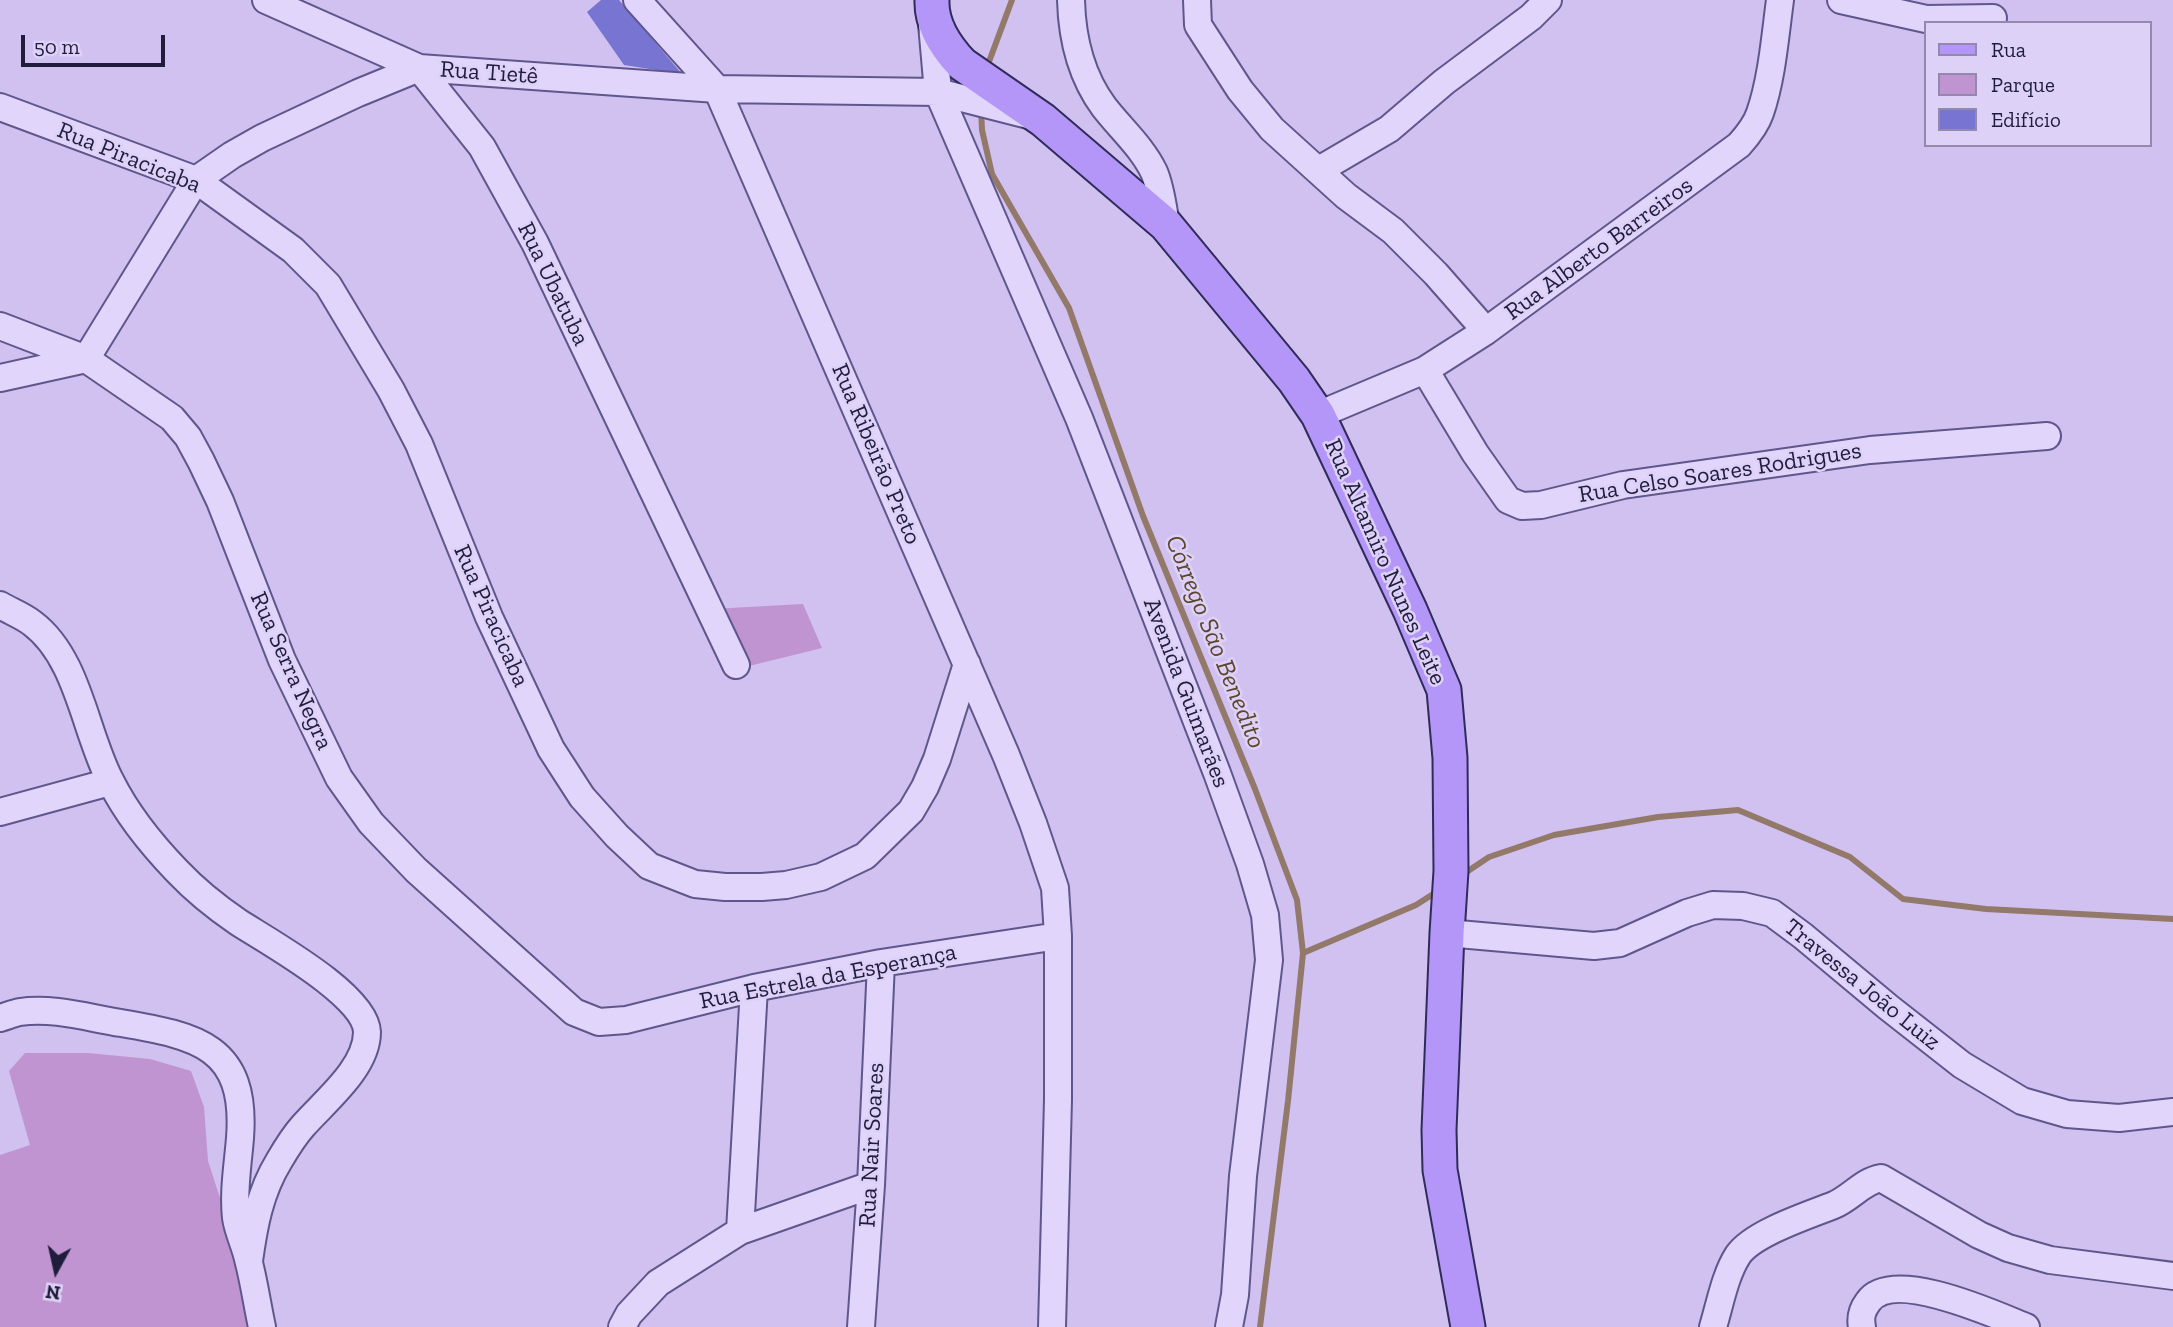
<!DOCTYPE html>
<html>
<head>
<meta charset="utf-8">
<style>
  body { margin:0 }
  #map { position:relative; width:2173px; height:1327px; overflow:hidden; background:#d0c1f1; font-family:"Zilla Slab",serif }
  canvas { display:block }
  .legend { position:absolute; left:1924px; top:21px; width:228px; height:126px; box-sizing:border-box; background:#ded1f8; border:2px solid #9289ac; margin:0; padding:9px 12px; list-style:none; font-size:21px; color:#1f1d3b }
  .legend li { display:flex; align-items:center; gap:14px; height:35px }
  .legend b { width:35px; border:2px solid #9289ac }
  .north { position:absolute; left:21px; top:1236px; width:70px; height:70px; -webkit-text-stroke:5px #ded1f8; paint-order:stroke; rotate:188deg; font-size:19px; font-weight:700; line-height:28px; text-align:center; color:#1f1d3b }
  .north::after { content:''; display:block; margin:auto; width:24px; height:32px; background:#1f1d3b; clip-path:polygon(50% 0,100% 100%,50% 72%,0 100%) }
  .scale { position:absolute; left:21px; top:35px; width:144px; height:32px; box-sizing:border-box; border:4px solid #1f1d3b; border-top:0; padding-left:9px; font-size:21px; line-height:24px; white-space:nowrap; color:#1f1d3b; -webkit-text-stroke:5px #ded1f8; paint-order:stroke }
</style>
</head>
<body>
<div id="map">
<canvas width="2173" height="1327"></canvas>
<ul class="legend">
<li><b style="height:9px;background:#b396f7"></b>Rua</li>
<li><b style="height:19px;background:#c094d0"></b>Parque</li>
<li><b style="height:19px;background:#7774d2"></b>Edifício</li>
</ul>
<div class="north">N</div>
<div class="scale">50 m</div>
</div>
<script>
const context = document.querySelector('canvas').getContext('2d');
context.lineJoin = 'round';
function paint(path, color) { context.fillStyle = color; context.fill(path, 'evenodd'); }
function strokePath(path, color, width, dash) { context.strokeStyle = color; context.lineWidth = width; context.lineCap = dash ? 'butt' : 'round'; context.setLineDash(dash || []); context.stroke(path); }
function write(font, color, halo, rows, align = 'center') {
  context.font = font + ' "Zilla Slab",serif'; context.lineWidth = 5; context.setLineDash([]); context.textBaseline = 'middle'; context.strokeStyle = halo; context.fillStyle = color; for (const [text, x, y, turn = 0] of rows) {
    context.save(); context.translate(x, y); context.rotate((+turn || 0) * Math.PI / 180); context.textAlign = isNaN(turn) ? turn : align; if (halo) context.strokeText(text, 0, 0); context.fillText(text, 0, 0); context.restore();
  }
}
const green = new Path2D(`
  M803 604 822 648 741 668 711 609Z
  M25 1053H88L150 1059 191 1071 204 1107 208 1161 233 1238 251 1327H0V1155L30 1145 9 1071Z`);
const stream = new Path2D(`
  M987 67 1012 0
  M981 109 982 130 992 174 1069 308 1143 516 1255 789 1297 900 1303 953 1288 1101 1260 1327
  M1462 875 1489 857 1554 835 1658 817 1738 810 1850 857 1903 899 1986 909 2173 919
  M1303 953 1416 905 1438 891`);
const building = new Path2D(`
  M601 0H619L682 74 624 65 587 12Z`);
const minor = new Path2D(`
  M266 0 419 68 482 147 535 243 736 665
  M637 0 717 89 1006 755 1033 823 1055 888 1058 936V1100L1052 1327
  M1071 0C1072 38 1081 76 1104 107 1121 129 1142 147 1154 172 1161 188 1163 208 1166 225
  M1197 0 1198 25 1240 90 1272 129 1346 196 1393 231 1436 274 1486 331
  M1841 0 1926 19 1993 18
  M938 92 1079 418 1217 773 1250 864 1265 915 1269 960 1243 1176 1235 1295 1229 1327
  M938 92 1028 115
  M0 107 196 180 293 250 328 285 391 390 419 444 489 617 551 749 582 797 617 836 649 866 695 884 725 887H762L786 885 821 877 865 856 911 811 925 787 937 759 967 664
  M1319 170 1389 129 1444 82 1531 17 1548 0
  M0 326 86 359 172 418 188 437 201 461 220 501 282 660 339 778 371 823 416 870 574 1012 599 1022 626 1020 754 988 881 963 1058 936
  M86 359 196 180 232 155 262 138 358 93 419 68 717 89 938 92 932 24
  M1425 370 1475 453 1508 500 1522 506 1541 505 1623 485 1870 450 2047 436
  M0 378 86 359
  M1318 415 1425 370 1486 331 1739 145C1748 135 1756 125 1760 113 1772 78 1775 37 1780 0
  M0 605C10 611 23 616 32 623 79 658 85 734 111 782 127 814 152 845 177 871 195 890 216 907 238 922 267 941 366 995 367 1032 367 1068 325 1101 303 1126 294 1136 286 1149 279 1161 260 1192 254 1225 249 1261
  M0 812 110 782
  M1447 933 1594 946 1620 943 1687 913 1713 905 1743 906 1772 913 1803 936 1888 1007 1962 1065 2022 1101 2067 1114 2119 1118 2173 1112
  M0 1018C7 1016 14 1013 20 1012 53 1007 89 1018 121 1023 197 1036 247 1046 240 1138 238 1164 233 1191 236 1218 238 1232 245 1245 248 1259 254 1281 257 1304 262 1327
  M740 1231 754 988
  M622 1327 629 1314 658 1283 740 1231 871 1185
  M861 1327 871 1185 881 963
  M1713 1327C1720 1304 1725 1275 1738 1255 1753 1233 1809 1215 1834 1205 1851 1198 1863 1181 1881 1178L1979 1235 2008 1248 2050 1260 2173 1276
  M1862 1327C1860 1317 1862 1310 1868 1302 1892 1267 1996 1315 2026 1327`);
const major = new Path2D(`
  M932 0C931 24 946 47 962 64L1043 120 1166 225 1294 380 1318 415 1410 610 1444 690 1450 758 1451 871 1447 933 1439 1130 1440 1170 1468 1327`);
const streetNames = [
  ["Rua Tietê",489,73,4],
  ["Rua Piracicaba",129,158,22],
  ["Rua Alberto Barreiros",1599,249,-36],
  ["Rua Ubatuba",553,284,64],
  ["Rua Ribeirão Preto",876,454,67],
  ["Rua Celso Soares Rodrigues",1720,473,-9],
  ["Rua Altamiro Nunes Leite",1385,562,66],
  ["Rua Piracicaba",491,616,66],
  ["Rua Serra Negra",291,671,66],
  ["Avenida Guimarães",1186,693,69],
  ["Rua Estrela da Esperança",828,977,-11],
  ["Travessa João Luiz",1862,985,39],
  ["Rua Nair Soares",872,1145,-87]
];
const waterNames = [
  ["Córrego São Benedito",1215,642,68]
];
paint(green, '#c094d0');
strokePath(stream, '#92796a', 6);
paint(building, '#7774d2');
strokePath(minor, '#5f578c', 30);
strokePath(major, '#2f2c5a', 37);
strokePath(minor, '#e1d5fb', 26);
strokePath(major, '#b396f7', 33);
write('24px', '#1f1d3b', '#ded1f8', streetNames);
write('italic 26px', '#5c462b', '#ded1f8', waterNames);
</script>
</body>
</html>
